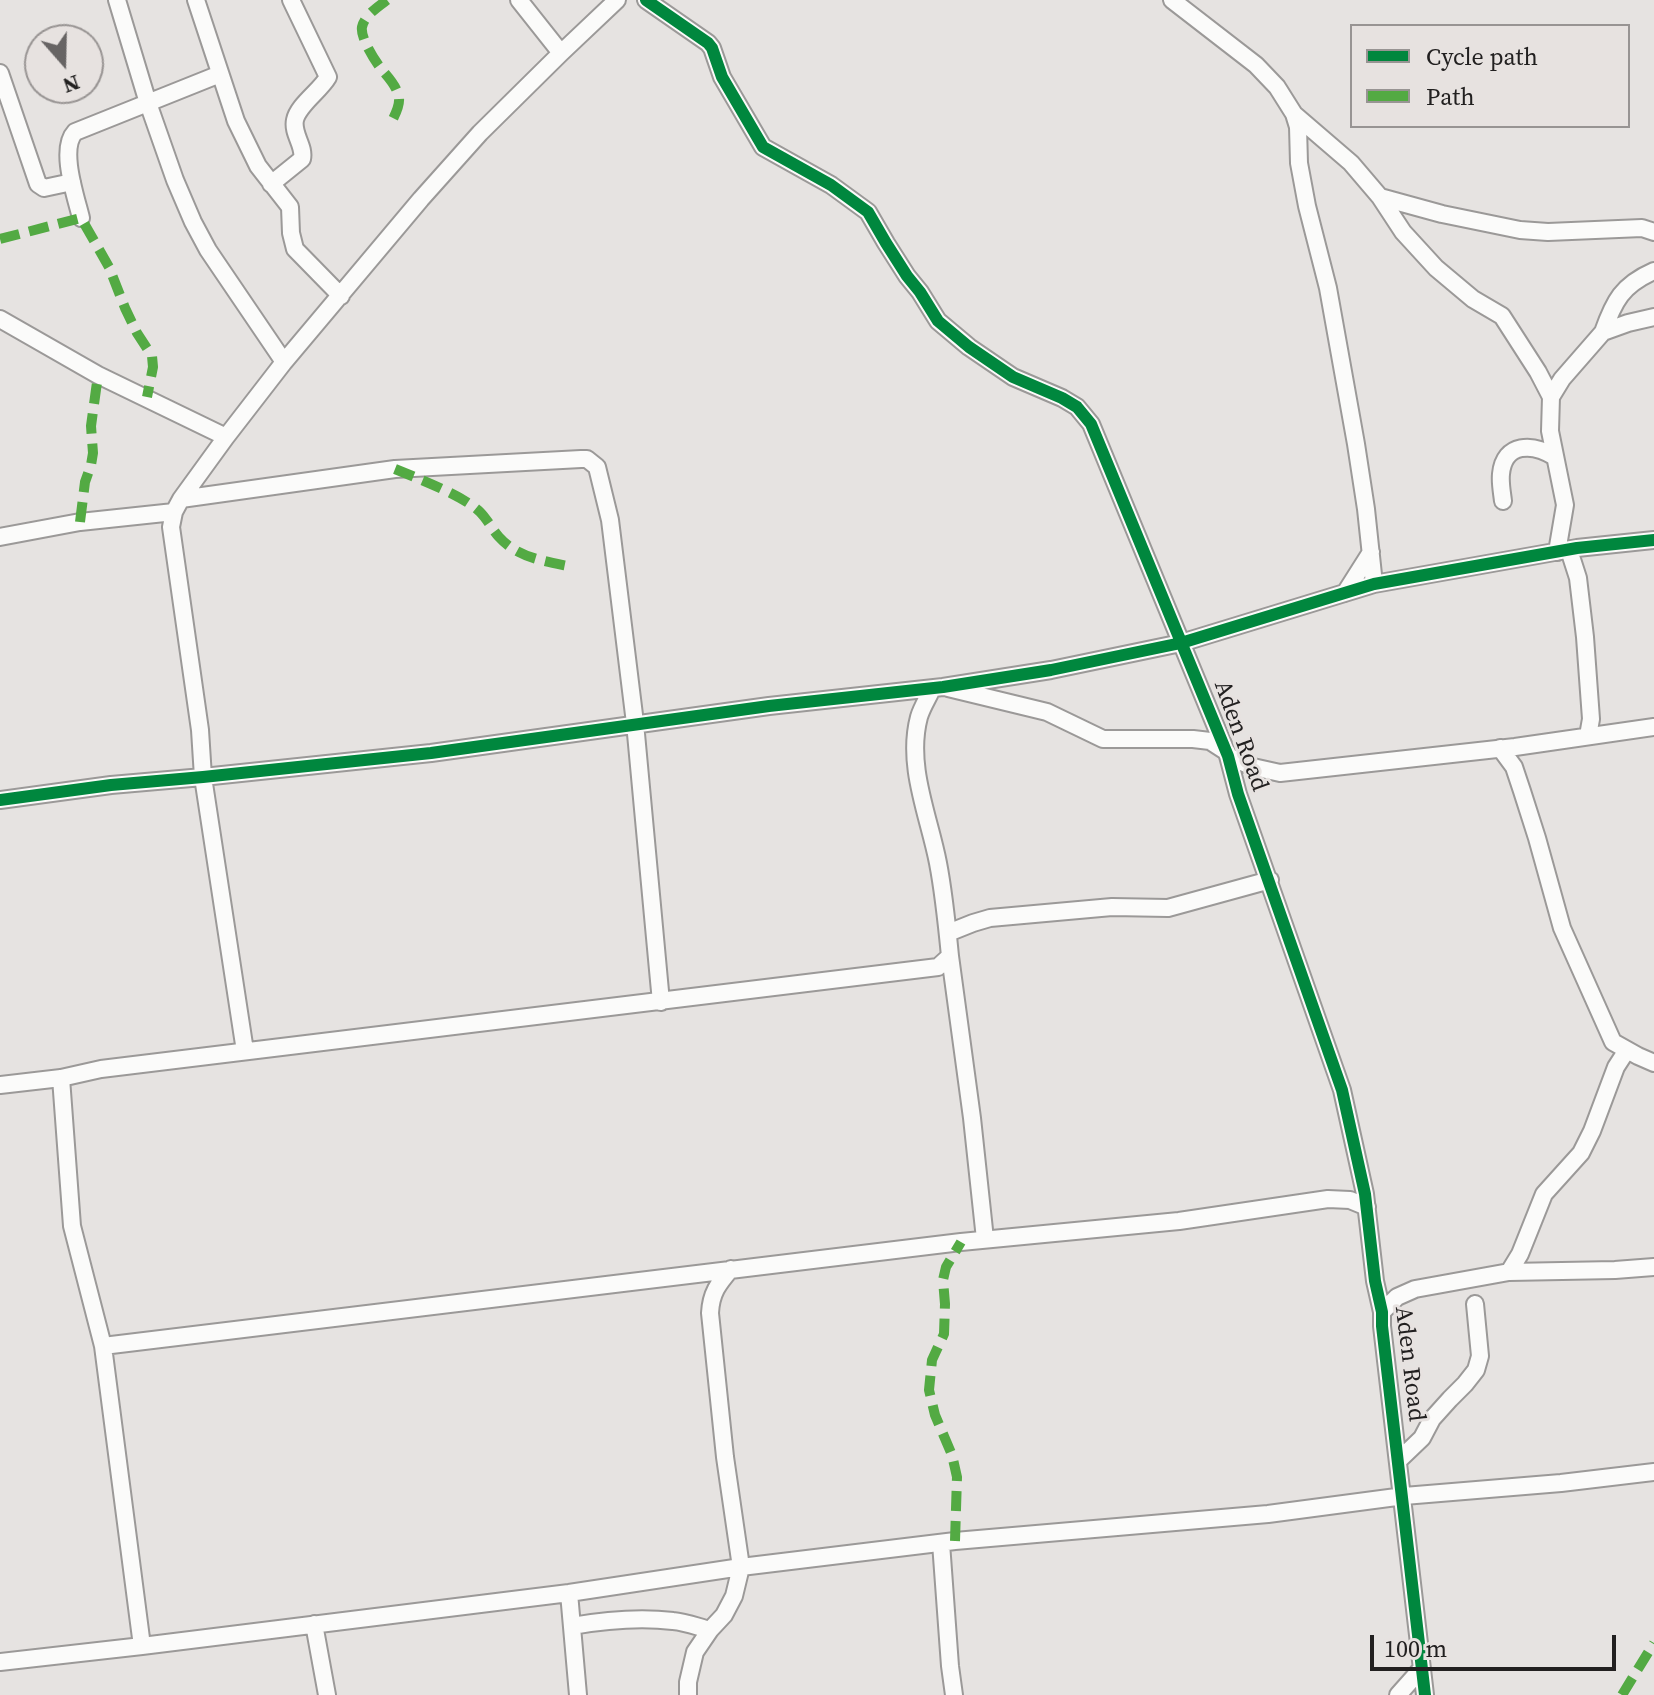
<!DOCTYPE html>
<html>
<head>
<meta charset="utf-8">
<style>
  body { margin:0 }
  #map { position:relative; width:1654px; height:1695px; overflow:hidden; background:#e6e3e1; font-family:"Source Serif 4",serif }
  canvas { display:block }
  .legend { position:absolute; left:1350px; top:24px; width:280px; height:104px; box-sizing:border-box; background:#e7e2e0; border:2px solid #989493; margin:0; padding:10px 14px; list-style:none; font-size:24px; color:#222020 }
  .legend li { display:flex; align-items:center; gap:16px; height:40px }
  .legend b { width:40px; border:2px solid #989493 }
  .north { position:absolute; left:24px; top:24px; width:80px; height:80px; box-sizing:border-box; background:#e7e2e0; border:2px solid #989493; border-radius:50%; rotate:160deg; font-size:22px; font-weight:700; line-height:32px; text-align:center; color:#222020 }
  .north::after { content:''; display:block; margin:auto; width:28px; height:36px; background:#676464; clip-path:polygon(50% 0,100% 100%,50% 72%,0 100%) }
  .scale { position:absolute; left:1370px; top:1635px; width:246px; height:36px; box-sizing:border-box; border:4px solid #222020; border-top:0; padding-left:10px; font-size:24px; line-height:28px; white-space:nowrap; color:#222020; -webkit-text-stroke:6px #e7e2e0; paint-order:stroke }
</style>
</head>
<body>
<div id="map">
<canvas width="1654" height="1695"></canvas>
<ul class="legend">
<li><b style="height:10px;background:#00873e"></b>Cycle path</li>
<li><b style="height:10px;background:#53aa43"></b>Path</li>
</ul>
<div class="north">N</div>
<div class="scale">100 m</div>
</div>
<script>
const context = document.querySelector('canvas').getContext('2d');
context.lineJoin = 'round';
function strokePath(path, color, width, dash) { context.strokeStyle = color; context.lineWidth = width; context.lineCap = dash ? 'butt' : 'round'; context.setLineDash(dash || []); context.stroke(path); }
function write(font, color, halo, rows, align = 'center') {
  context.font = font + ' "Source Serif 4",serif'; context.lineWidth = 6; context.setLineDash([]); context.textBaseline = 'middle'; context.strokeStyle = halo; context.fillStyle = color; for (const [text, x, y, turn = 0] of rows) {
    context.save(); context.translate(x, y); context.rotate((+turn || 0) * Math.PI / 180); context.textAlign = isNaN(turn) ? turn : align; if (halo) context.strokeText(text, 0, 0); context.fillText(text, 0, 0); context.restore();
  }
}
const street = new Path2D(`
  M117 0 148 103 175 180 193 222 208 250 284 362
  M196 0 236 121 258 166 290 207 291 233 295 249 341 296
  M519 0 561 53
  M646 0 708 43 712 48 722 77 763 147 831 185 868 212 886 243 907 276 920 292 938 321 969 347 1013 377 1062 398 1077 407 1091 424 1228 756 1238 794 1342 1090 1365 1194 1375 1281 1382 1312V1326L1425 1695
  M1172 0 1256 65 1277 87 1294 114 1298 127 1299 163 1307 206 1328 288 1356 444 1366 509 1374 584
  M0 73 38 184 44 188 72 182
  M1294 114 1351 163 1380 197 1442 214 1520 230 1548 232 1642 228 1654 232
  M271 184 302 159C305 146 292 134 295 120 298 105 320 91 328 77L291 0
  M1380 197 1403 232 1436 268 1473 299 1502 316 1538 372 1551 397
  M81 218C76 197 59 149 75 132L220 74
  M0 319 98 375 226 437
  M1603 332C1614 301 1622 285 1654 271
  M181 499 395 469 581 459H587L597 467 610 520 635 723 661 1002
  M1503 501C1502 492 1500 483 1501 474 1504 442 1533 443 1555 457
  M0 537 80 522 174 512
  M1569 550 1578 578 1585 637 1591 719 1588 736
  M1557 552 1565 505 1550 431 1551 397 1562 379 1603 332 1628 323 1654 317
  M1345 593 1371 552
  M948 688 1047 712 1103 739H1193L1210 741 1227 752
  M1500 748 1514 767 1522 791 1537 838 1562 928 1613 1042 1638 1056 1654 1063
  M1228 756 1253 767 1280 773 1515 747 1654 727
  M0 800 111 785 203 777 431 753 769 706 943 687 1051 670 1181 643 1374 584 1577 548 1654 540
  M948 933 973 923 990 918 1112 907 1168 908 1270 880
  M950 956 972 1118 985 1239
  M245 1051 203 777 200 730 171 527 174 512 181 499 226 437 284 362 421 199 480 133 561 53 617 0
  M61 1078 72 1226 103 1346 142 1646
  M0 1085 61 1078 101 1069 938 967 950 956C947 925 944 894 938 863 929 816 906 766 919 717 922 707 928 698 932 689
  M1509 1272 1520 1254 1544 1194 1581 1153 1592 1131 1616 1067 1627 1050
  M1382 1312 1397 1297 1415 1289 1509 1272 1615 1270 1654 1267
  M103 1346 961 1242 1179 1221 1328 1199 1350 1200 1367 1207
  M1399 1460 1422 1438 1432 1419 1450 1399 1465 1384 1476 1370 1480 1356 1475 1304
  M941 1543 950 1666 954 1695
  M569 1593 578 1695
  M314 1624 327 1695
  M572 1626C606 1620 639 1617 673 1621 686 1622 698 1627 710 1630
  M0 1662 142 1646 569 1593 741 1567 955 1541 1268 1514 1404 1496 1561 1483 1654 1472
  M688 1695V1682L695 1652 710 1630 724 1615 734 1596 741 1567 725 1457 710 1313C711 1293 718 1284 731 1269
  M1398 1695 1422 1668`);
const quiet = new Path2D(`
  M387 0C379 6 364 16 362 27 360 38 376 63 383 71 390 79 397 87 399 98 400 108 393 118 389 127
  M0 239 81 218 109 267 125 308 137 333 152 356 153 367 147 397
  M395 469C417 478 464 496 480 512 487 519 492 529 499 537 517 557 543 561 568 566
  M80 522 85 482 91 465 93 453 91 426 98 375
  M955 1541 957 1477 952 1455 935 1415 929 1390 932 1360 944 1334 945 1304 943 1280 946 1267 961 1242
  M1622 1695 1654 1643`);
const cycleway = new Path2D(`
  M646 0 708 43 712 48 722 77 763 147 831 185 868 212 886 243 907 276 920 292 938 321 969 347 1013 377 1062 398 1077 407 1091 424 1228 756 1238 794 1342 1090 1365 1194 1375 1281 1382 1312V1326L1425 1695
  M0 800 111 785 203 777 431 753 769 706 943 687 1051 670 1181 643 1374 584 1577 548 1654 540`);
const streetNames = [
  ["Aden Road",1240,736,70],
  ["Aden Road",1409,1364,83]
];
strokePath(street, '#9b9998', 20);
strokePath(street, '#fbfbfa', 16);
strokePath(quiet, '#53aa43', 10, [20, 10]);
strokePath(cycleway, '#00873e', 12);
write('24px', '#222020', '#e7e2e0', streetNames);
</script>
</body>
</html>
